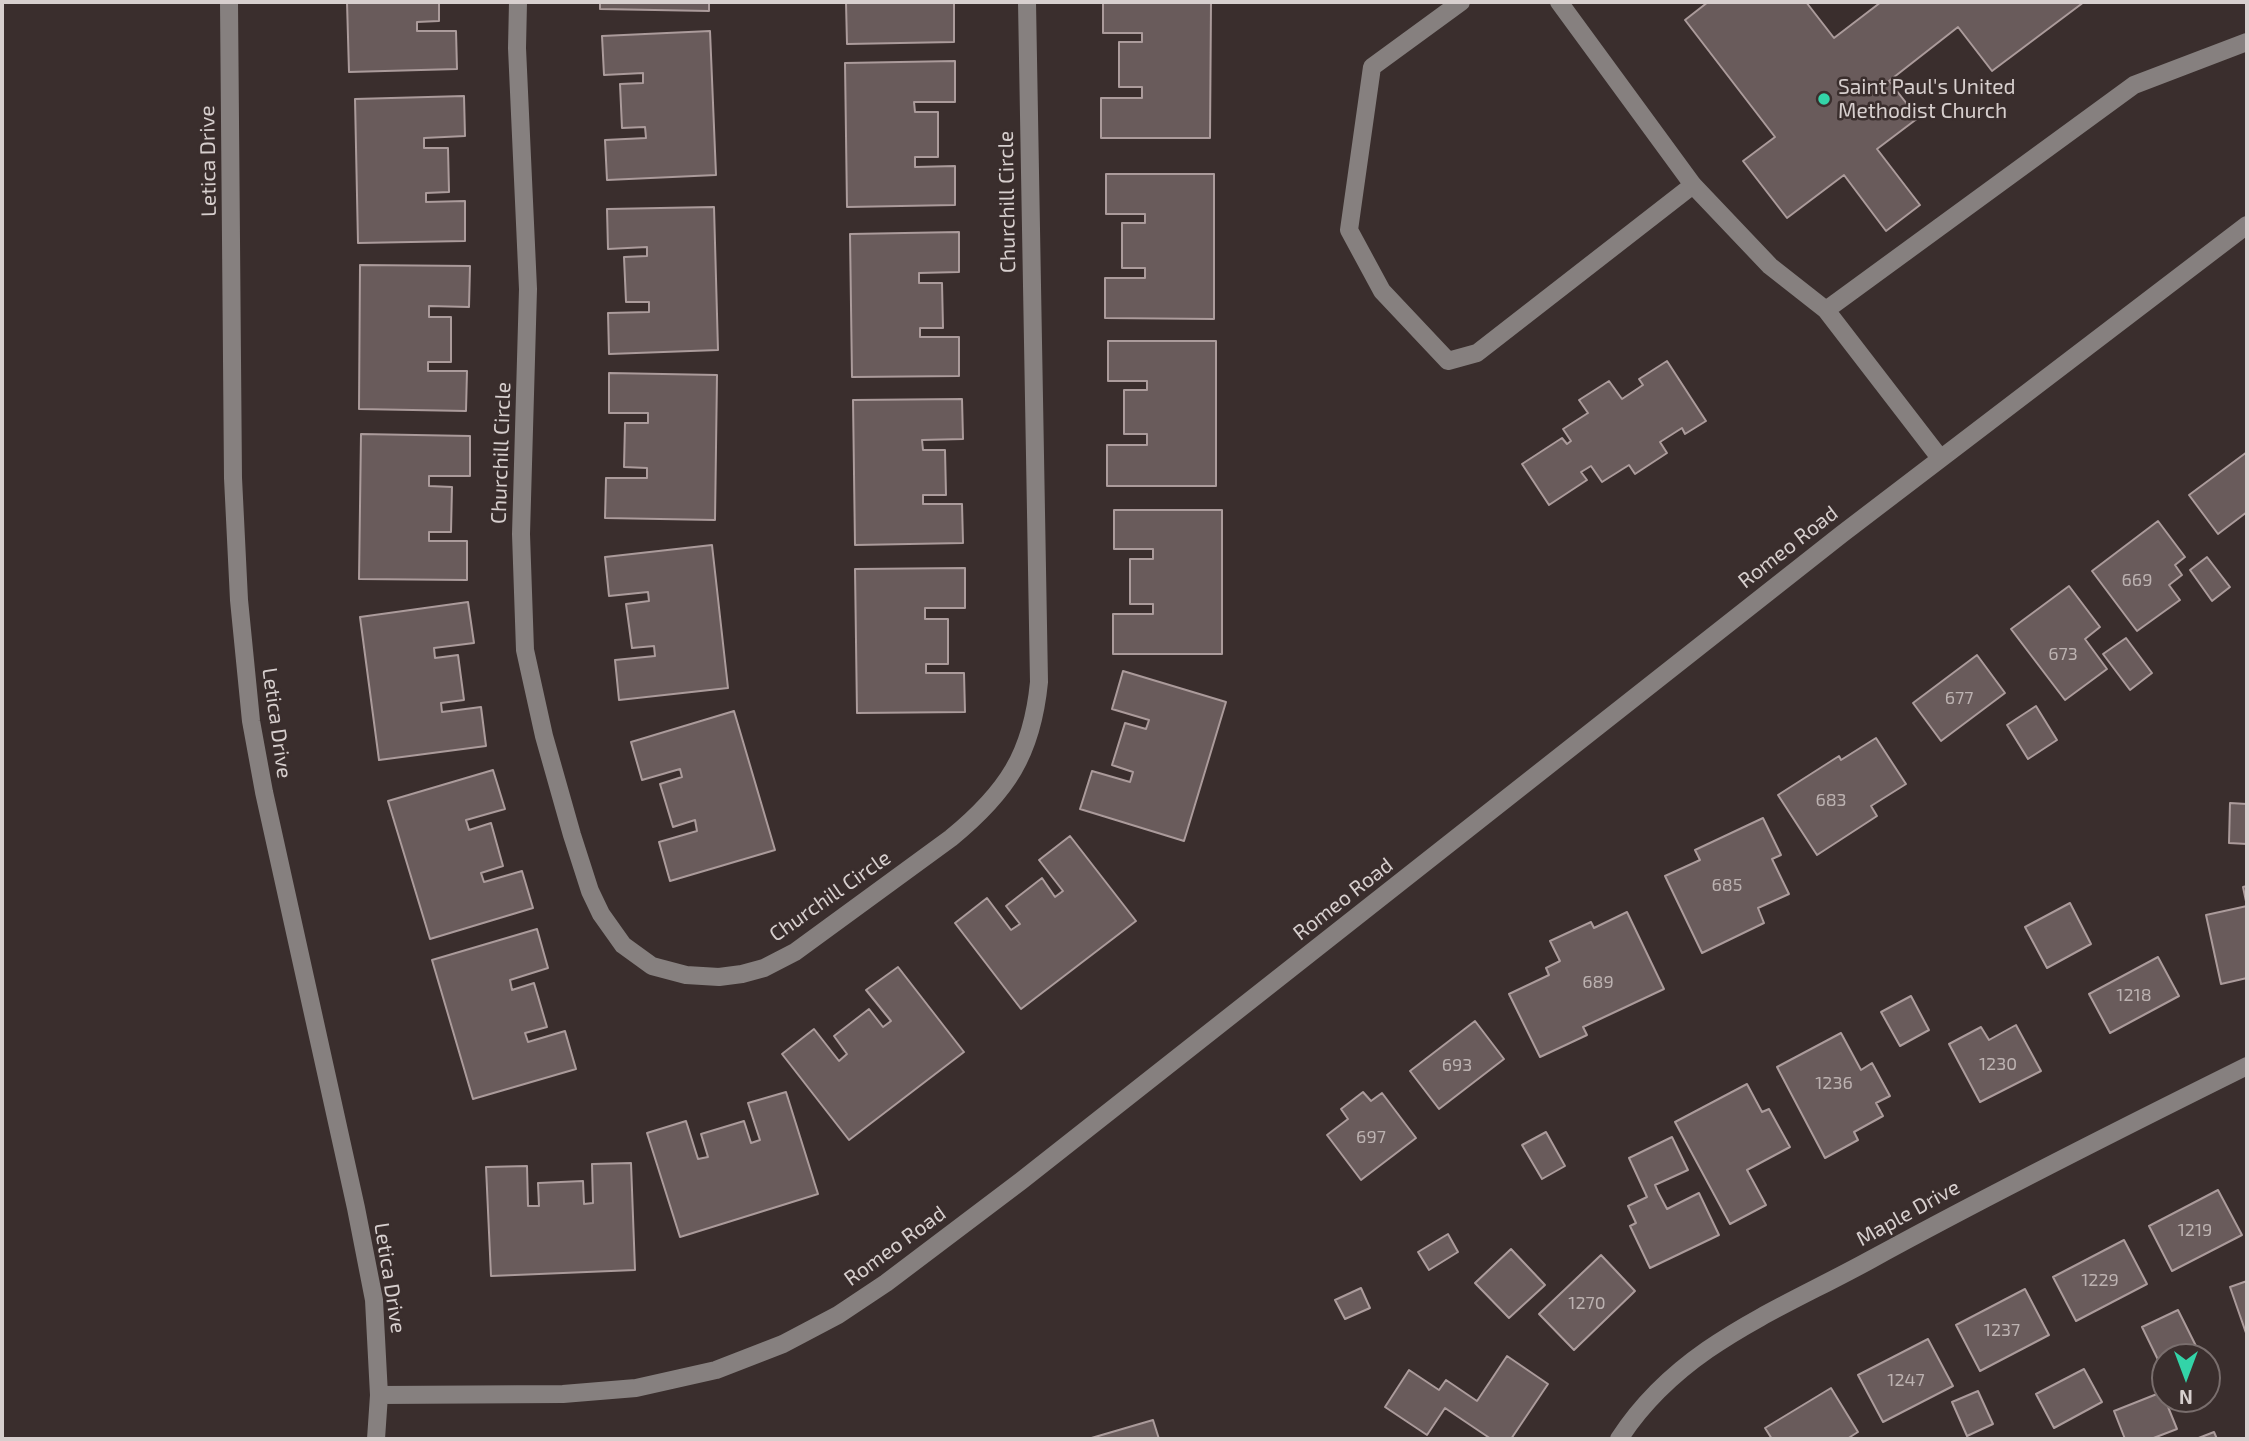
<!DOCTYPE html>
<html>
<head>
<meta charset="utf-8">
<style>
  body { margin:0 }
  #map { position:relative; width:2249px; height:1441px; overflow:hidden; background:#3a2e2d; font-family:"Exo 2",sans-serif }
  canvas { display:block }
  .frame { position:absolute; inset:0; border:4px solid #d7cfce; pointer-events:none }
  .north { position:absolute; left:2151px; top:1343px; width:70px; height:70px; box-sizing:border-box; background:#3a2e2d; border:2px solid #796e6d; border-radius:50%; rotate:180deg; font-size:19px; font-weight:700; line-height:28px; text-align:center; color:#d7cfce }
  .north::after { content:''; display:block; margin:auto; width:24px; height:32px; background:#33d4a8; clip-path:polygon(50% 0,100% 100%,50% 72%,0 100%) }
</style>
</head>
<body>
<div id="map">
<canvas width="2249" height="1441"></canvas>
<div class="frame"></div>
<div class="north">N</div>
</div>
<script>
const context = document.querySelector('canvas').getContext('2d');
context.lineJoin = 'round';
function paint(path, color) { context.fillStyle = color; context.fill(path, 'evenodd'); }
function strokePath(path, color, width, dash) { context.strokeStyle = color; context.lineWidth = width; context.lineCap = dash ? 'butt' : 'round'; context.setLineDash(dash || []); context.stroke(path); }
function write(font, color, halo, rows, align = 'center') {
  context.font = font + ' "Exo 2",sans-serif'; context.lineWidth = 5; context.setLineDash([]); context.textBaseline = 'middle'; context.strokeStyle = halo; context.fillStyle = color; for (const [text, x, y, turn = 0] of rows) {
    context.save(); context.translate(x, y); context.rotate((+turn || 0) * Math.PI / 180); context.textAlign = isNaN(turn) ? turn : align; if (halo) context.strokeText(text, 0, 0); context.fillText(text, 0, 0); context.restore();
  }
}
const building = new Path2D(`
  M347 2H439V21L417 22V31H456L457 69 349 72Z
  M600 2H709V11L600 9Z
  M846 2 954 3V42L847 44Z
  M1103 2H1211L1210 138H1101V98H1142V87H1119V42H1142V33H1103Z
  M1708 2H1806L1834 38 1881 2H2084L1992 71 1958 27 1889 81 1918 118 1877 149 1920 205 1886 231 1844 175 1787 218 1743 161 1775 137 1685 20Z
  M710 31 716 175 607 180 605 140 646 138 645 127 622 128 620 84 643 83V73L604 75 602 36Z
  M955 61V102H914L915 112H938V157H915V167L955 166V205L847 207 845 63Z
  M464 96 465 136 424 138V148H448L449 192 426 193V202L465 201V241L358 243 355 99Z
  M1106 174H1214V319L1105 318V278H1145V268H1122V223H1145V214H1106Z
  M714 207 718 350 609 354 608 313 649 312V302H626L624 257 647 256V247L608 249 607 209Z
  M959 232V272L919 273V283H942L943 328H920V337H959V376L852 377 850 234Z
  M360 265 470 266 469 307 429 306V317H451V362H428V371H467L466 411 359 409Z
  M1108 341H1216V486H1107V445H1147V434H1124V390H1147V381H1108Z
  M1667 361 1706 421 1685 434 1682 428 1660 442 1667 453 1635 474 1629 465 1602 482 1591 466 1581 472 1587 480 1549 505 1522 464 1562 438 1567 444 1571 441 1563 429 1588 413 1579 400 1609 381 1622 399 1643 385 1639 379Z
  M609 373 717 375 715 520 605 518 606 478H647V468L624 467 625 423H648V413H609Z
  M962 399 963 439 922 440 923 450H945L946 495H923V504H962L963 543 855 545 853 400Z
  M361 434 470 436V476H429V486L452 487 451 532H429V541H467V580L359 579Z
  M2247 452V512L2218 534 2189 495Z
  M1114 510H1222V654H1113V614H1153V604H1130V559H1153V549H1114Z
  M2158 521 2185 557 2175 565 2182 575 2169 585 2180 600 2137 631 2092 571Z
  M712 545 728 688 619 700 615 660 655 656 654 646 632 648 626 604 649 601 648 592 609 596 605 557Z
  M2207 557 2230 587 2212 601 2190 570Z
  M965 568V608H925V619H948V664H926V673H964L965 712 857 713 855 569Z
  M2069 586 2100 627 2085 639 2107 669 2065 700 2011 629Z
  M468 602 474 643 434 648 435 658 458 655 464 700 441 703 442 712 481 707 486 746 379 760 360 617Z
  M2126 638 2152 673 2130 690 2103 654Z
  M1977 655 2005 693 1941 741 1913 703Z
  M1123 671 1226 702 1184 841 1080 809 1092 771 1130 782 1133 772 1112 765 1125 723 1146 729 1149 720 1112 709Z
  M2036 706 2057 740 2028 759 2007 725Z
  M734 711 775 850 670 881 659 842 697 831 695 820 673 827 660 784 682 777 680 769 642 780 631 742Z
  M1876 738 1906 784 1871 806 1877 816 1817 855 1778 795 1839 756 1841 760Z
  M493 770 505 809 466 820 469 830 491 823 503 866 481 873 484 882 522 871 533 908 430 939 388 801Z
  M2230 803 2247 804V844L2229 843Z
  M1763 818 1781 855 1772 859 1789 894 1758 908 1764 923 1702 953 1665 876 1700 860 1695 850Z
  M1070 836 1136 921 1021 1009 955 923 987 898 1011 930 1020 924 1006 906 1042 878 1055 897 1063 891 1039 860Z
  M2247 886V978L2221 984 2206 915 2247 906 2243 887Z
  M2070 903 2091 944 2047 968 2025 927Z
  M1627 912 1664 989 1583 1027 1587 1035 1540 1057 1509 994 1549 975 1546 968 1560 961 1550 941 1591 922 1594 928Z
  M537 929 548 968 510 980 512 990 534 983 547 1027 525 1033 528 1042 565 1031 576 1069 473 1099 432 960Z
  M2158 957 2179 996 2110 1033 2089 994Z
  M898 967 964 1052 849 1140 782 1054 814 1029 839 1061 847 1054 834 1036 869 1009 883 1027 891 1021 866 990Z
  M1911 996 1929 1030 1900 1046 1881 1012Z
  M1475 1021 1504 1059 1439 1109 1410 1071Z
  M2016 1025 2041 1071 1980 1102 1949 1044 1981 1027 1989 1040Z
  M1841 1033 1861 1070 1872 1063 1890 1096 1876 1103 1883 1116 1854 1132 1858 1140 1825 1158 1777 1067Z
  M1747 1084 1762 1112 1769 1109 1790 1147 1747 1170 1766 1205 1730 1224 1675 1122Z
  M786 1092 818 1194 680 1237 647 1133 686 1121 698 1159 708 1157 701 1134 744 1121 751 1143 760 1140 748 1103Z
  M1363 1092 1371 1101 1382 1093 1416 1138 1361 1180 1327 1135 1348 1119 1341 1109Z
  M1546 1132 1565 1166 1542 1179 1522 1145Z
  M1672 1137 1688 1170 1655 1185 1658 1192 1667 1209 1699 1193 1719 1235 1650 1268 1630 1226 1636 1223 1628 1206 1647 1197 1629 1158Z
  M631 1163 635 1270 491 1276 486 1167 527 1166 528 1206H539L538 1183 583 1181 584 1204 593 1203 592 1164Z
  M2218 1190 2242 1235 2172 1271 2149 1226Z
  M1448 1234 1458 1252 1429 1270 1418 1252Z
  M2124 1240 2147 1284 2076 1321 2053 1277Z
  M1511 1249 1545 1285 1509 1318 1475 1283Z
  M1601 1255 1635 1291 1574 1350 1539 1314Z
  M2247 1281V1333H2246L2230 1287Z
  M1361 1288 1370 1308 1345 1319 1335 1300Z
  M2025 1289 2049 1335 1980 1371 1956 1325Z
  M2178 1310 2198 1350 2184 1357H2165V1367L2162 1368 2142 1327Z
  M1928 1339 1953 1386 1883 1422 1858 1375Z
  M1507 1356 1548 1384 1511 1439H1491L1445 1408 1427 1435 1385 1407 1409 1370 1439 1390 1446 1380 1477 1401Z
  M2084 1369 2102 1402 2054 1428 2036 1394Z
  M1831 1388 1858 1432 1847 1439H1772L1765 1428Z
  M1978 1391 1993 1424 1967 1436 1952 1402Z
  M2162 1392 2177 1429 2151 1439H2125L2114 1411Z
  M1153 1420 1159 1439H1088Z
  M2214 1432 2217 1439H2196Z`);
const minor = new Path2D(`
  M229 2 233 478 239 600 251 721 264 792 356 1208 374 1300 379 1395 376 1439
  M518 2 517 48 528 289 521 534 525 650 544 736 572 835 590 891 601 914 623 945 652 966 686 975 719 977 742 974 764 968 795 952 951 838C1007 792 1032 754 1039 682L1027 2
  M1461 2 1372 67 1349 230 1382 291 1448 361 1477 353 1693 185
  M1559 2 1693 185 1770 266 1826 310
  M1940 458 1826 310 2134 85 2247 42
  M379 1395 563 1394 636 1388 716 1370 783 1344 838 1315 886 1283 1021 1181 1842 534 2247 225
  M1619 1439C1679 1346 1777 1311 1870 1260 1994 1192 2120 1129 2247 1066`);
const markers = [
  [1824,99,7,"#33d4a8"]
];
const numberNames = [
  ["669",2137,580],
  ["673",2063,654],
  ["677",1959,698],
  ["683",1831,800],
  ["685",1727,885],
  ["689",1598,982],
  ["1218",2134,995],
  ["1230",1998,1064],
  ["693",1457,1065],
  ["1236",1834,1083],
  ["697",1371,1137],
  ["1219",2195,1230],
  ["1229",2100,1280],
  ["1270",1587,1303],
  ["1237",2002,1330],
  ["1247",1906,1380]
];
const poiNames = [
  ["Saint Paul's United",1838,87],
  ["Methodist Church",1838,111]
];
const streetNames = [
  ["Letica Drive",208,161,-91],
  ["Churchill Circle",1007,202,-91],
  ["Churchill Circle",501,453,-88],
  ["Romeo Road",1788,547,-38],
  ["Letica Drive",277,723,82],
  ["Churchill Circle",830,896,-35],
  ["Romeo Road",1343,899,-38],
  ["Maple Drive",1908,1213,-29],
  ["Romeo Road",895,1246,-36],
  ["Letica Drive",390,1278,81]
];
paint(building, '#695b5b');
strokePath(building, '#ab9b9b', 2);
strokePath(minor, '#86807f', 18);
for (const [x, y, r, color] of markers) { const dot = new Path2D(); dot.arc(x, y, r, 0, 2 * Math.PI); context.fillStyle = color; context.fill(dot); strokePath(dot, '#3a2e2d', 2.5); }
write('18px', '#bcb2b1', null, numberNames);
write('21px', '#d7cfce', '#3a2e2d', poiNames, 'left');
write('21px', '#d7cfce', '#3a2e2d', streetNames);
</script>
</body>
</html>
